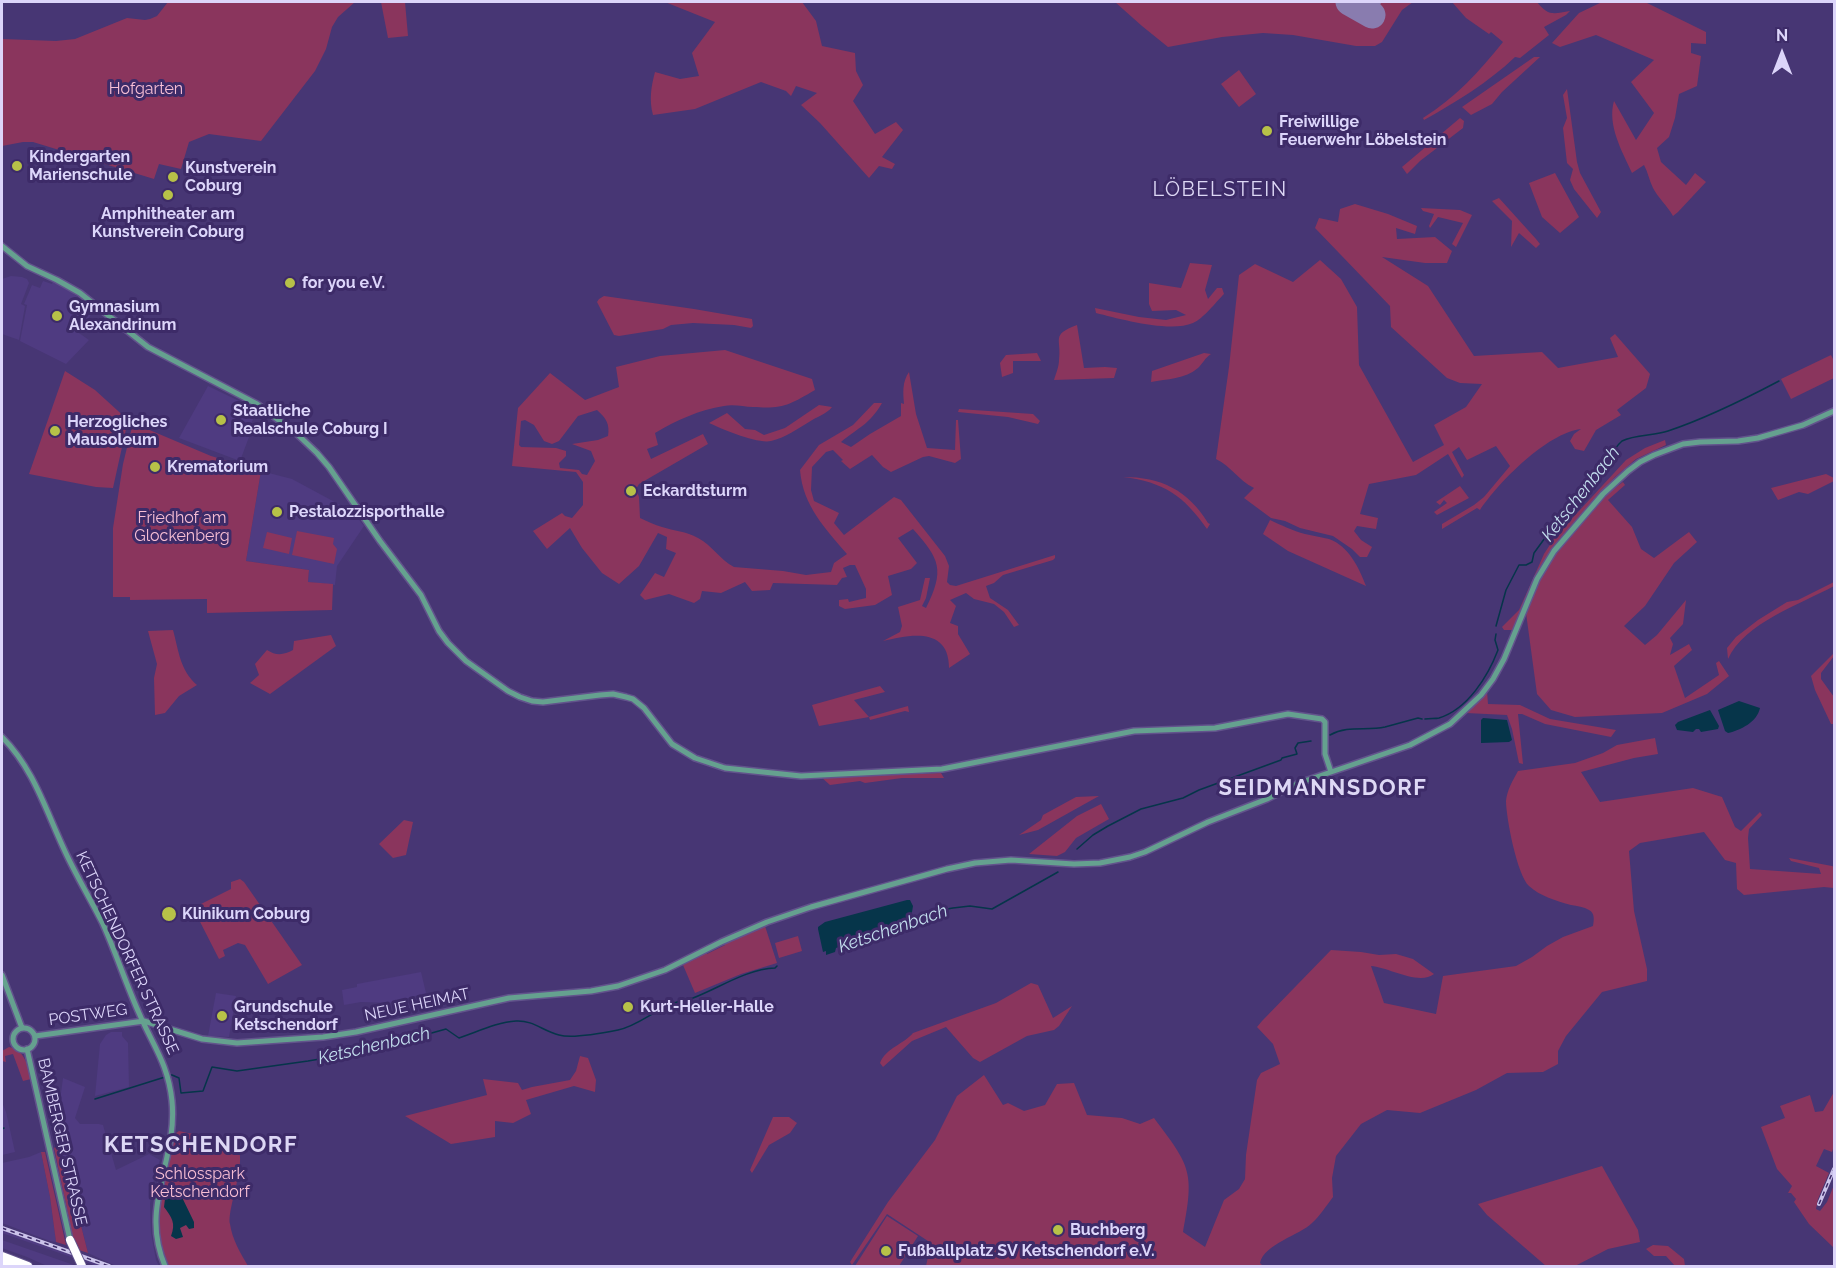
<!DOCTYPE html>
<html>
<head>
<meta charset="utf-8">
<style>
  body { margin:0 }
  #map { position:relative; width:1836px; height:1268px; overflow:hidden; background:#473674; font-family:Raleway,sans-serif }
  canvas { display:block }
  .frame { position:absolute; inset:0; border:3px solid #dcd5fa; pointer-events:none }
  .north { position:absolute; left:1752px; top:24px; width:60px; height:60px; -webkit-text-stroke:4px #3d2b68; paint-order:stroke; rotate:0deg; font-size:16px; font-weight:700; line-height:24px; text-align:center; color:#dcd5fa }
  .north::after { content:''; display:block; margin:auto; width:21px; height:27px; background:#dcd5fa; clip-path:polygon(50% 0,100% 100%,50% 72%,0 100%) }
</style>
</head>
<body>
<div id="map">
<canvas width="1836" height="1268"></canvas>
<div class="frame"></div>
<div class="north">N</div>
</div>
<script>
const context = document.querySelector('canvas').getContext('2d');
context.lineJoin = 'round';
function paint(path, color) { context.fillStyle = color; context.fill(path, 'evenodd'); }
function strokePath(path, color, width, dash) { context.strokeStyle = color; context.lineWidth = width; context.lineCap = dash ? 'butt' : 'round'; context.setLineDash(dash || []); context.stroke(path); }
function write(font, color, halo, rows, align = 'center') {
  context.font = font + ' Raleway,sans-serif'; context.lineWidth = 6; context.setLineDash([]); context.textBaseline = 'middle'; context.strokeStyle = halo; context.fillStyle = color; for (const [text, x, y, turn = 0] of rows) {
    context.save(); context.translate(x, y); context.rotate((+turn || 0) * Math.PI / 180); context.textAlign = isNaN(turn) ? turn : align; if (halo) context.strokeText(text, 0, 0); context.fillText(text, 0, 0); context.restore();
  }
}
const built = new Path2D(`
  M11 276 22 277 27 279 29 283 21 304 25 306 19 340 2 334V279Z
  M43 281 52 284 53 281 70 291 94 310 79 333 89 340 66 364 20 341 27 305 24 304 32 285 40 288Z
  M208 386 239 401 238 405 256 413 250 426 252 429 240 461 179 438Z
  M261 471 292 479 344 507 350 508 364 526 337 566 335 585 308 582 309 570 246 561Z
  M421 972 426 993 401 1000V1005L394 1007 393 1003 361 1002 344 1005 342 990 357 987V984Z
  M216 993 236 996 229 1037 208 1036Z
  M111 1032H122V1036L128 1043 129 1087 95 1096 100 1044 106 1035Z
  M63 1078 85 1087 75 1118 80 1124H99L103 1125 116 1170 149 1154 160 1160 154 1178 150 1204 151 1233 156 1260 159 1266H116L88 1253 73 1194 57 1146 62 1144 54 1115 60 1101Z
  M2 1102 6 1112 15 1152 2 1155Z
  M41 1152 50 1197 56 1242 50 1241 2 1223V1163L29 1157Z
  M2 1227 86 1255 113 1266H97L2 1233Z
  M2 1240 71 1264 76 1266H47L27 1257 2 1248Z`);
const green = new Path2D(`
  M168 2H355L338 17 332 27 326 49 315 71 261 141 209 134 189 142 181 169 159 164 154 179 33 142H23L2 146V39L56 41 75 39 127 18 145 20 150 19 157 16Z
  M381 2H405L408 36 388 38Z
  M665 2H802L816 21 822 46 855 53 856 71 863 85 853 101 875 134 896 122 903 130 882 157 895 164 892 169 879 166 869 178 820 123 801 105 817 93 796 86 791 96 786 91 761 82 695 109 653 115C649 100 651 87 655 72L680 79 699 76 692 53 715 22Z
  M1115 2H1413L1402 10 1382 42 1375 46H1356L1293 35 1263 33 1222 37 1168 47 1142 26Z
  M1452 2H1537C1548 16 1553 14 1570 11L1566 15 1544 27 1549 35 1520 58 1515 57C1489 82 1456 102 1424 120L1423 118C1456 97 1479 72 1503 42L1491 32 1489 34 1466 18Z
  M1602 2H1645L1706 32V44L1691 43V53L1701 56 1697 86 1679 94 1675 118 1669 137 1657 148 1661 162 1686 185 1695 173 1706 182 1678 212 1673 216C1667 205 1658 198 1653 188 1649 180 1648 172 1644 165L1632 173C1622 151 1607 125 1614 101L1636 140 1654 113 1631 82 1654 60 1596 35 1560 47 1552 43 1579 13Z
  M1534 57H1540L1502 92 1492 104 1471 115 1462 107Z
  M1239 70 1256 94 1239 107 1221 84Z
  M1567 89 1577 162 1580 173 1601 212 1597 218 1574 189 1570 180 1573 169 1567 163 1563 128 1567 118 1563 95Z
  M1460 118 1464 121 1463 128 1420 161 1407 174 1402 167Z
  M1555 173 1579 217 1560 233 1542 217 1529 183Z
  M1499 198 1536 239 1540 244 1536 248 1519 233 1511 247 1512 221 1492 201Z
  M1355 204 1388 214 1417 226 1415 234 1396 228 1397 239 1435 237 1452 251 1447 263H1425L1382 257 1428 286 1474 356 1542 352 1558 368 1618 357 1610 338 1615 334 1650 374 1646 388 1617 410 1621 415 1596 430 1584 451 1575 449 1570 441 1574 434 1581 429C1547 433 1499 482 1480 510L1477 508 1442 529V524L1474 505 1484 497 1510 466 1496 446 1467 460 1459 447 1452 452 1464 475 1462 478 1448 454 1416 475 1369 484 1360 514 1378 518 1376 529 1357 526 1354 531 1361 540 1372 547 1367 557H1360L1352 549 1333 536 1300 528 1285 521 1271 518 1244 498 1254 488C1239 481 1231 466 1216 459L1229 367 1239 275 1255 264 1293 282 1320 260 1341 279 1357 307 1359 365 1413 462 1444 445 1434 425 1466 407 1482 384 1460 383 1447 378 1391 327 1390 306 1315 228 1319 218 1338 222 1340 209Z
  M1421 208 1460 210 1472 215 1456 247 1452 244 1463 223 1438 217 1430 228 1429 226 1434 214 1423 211Z
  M1190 263 1212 265 1205 290 1208 299 1217 288H1222L1224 294C1216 302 1203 319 1193 323 1170 333 1120 319 1096 313L1095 308 1139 317 1166 320 1186 315 1176 310 1152 311 1149 304V283L1181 288Z
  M604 296 694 309 752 319 753 326 751 328 734 325 693 323 671 325 663 329 619 336 614 335 597 302 599 299Z
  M1077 325 1084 368 1105 367 1117 368 1114 378 1054 380C1056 373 1059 367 1059 360 1062 339 1050 335 1077 325Z
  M725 350 812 379 815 390C789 405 784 409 753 407 744 407 734 404 724 406 699 410 677 420 655 433L658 445 647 449 651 459 703 434 708 444 639 484 636 489 639 497 640 518C647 521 655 525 662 527 674 531 686 531 698 538 712 545 720 560 734 567L783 571 806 575 831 572 834 563 847 554C825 528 803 506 800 470L819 445 853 425 874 403H882C869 425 859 427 841 442L851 447 870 434 901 416V403L904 404C903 393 902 382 909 372L916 414 927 448 955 450 956 420H958L961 459 955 463 929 456 923 457 891 472 883 467 872 455 850 469 841 461 843 460 833 450 826 452 812 467 811 490 814 501 839 513 834 523 844 535 894 497 901 500 945 556 949 566 947 582 950 585 956 586 1055 555V558L1053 560 1003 575 994 583 986 586 990 598 1008 610 1019 625 1014 627 1004 612 994 604 974 599 966 593 950 600 956 606 950 623 958 626V634L970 654 949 668C949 627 911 634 883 641L900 632 902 626 898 607 920 600 925 578H930L926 598 922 606 926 608C945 570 940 559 913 529L898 538 917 563 911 569 888 576 892 595 875 605 845 609 839 606V600L848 599 849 602 866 598V589L855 565H850L843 568 847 577 842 578 837 585 773 583 770 590 752 591 745 582 721 593 702 591 700 599 694 603 669 594 645 600 640 595 655 573 664 577 676 553 666 549 667 537 658 533 639 566 619 584 602 573 582 548 570 528 547 549 533 531 562 513 565 516 572 518 583 505V482L576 472 512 466 518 408 550 373 585 400 619 387 616 367 660 356ZM597 410C606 418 610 424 608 436L598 440 572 444 591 451 595 461 587 475 582 474 579 470 560 468 559 463 566 456V451L556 448 521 447 519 445 521 421 525 420 534 425 544 441 552 444 559 441 578 416Z
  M1037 353 1041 361H1013V373L1002 377 1000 363 1006 355Z
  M1204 353 1211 354C1205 358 1203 363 1198 368 1185 379 1167 379 1151 382L1152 371Z
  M1831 355 1834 361V378L1791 399 1781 379Z
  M65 371 95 390 128 420 113 488 96 487 29 474Z
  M819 405 832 407C827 414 816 417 809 422 797 429 785 438 771 441 757 444 722 429 709 423L727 413 745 429 755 430 764 435 785 428Z
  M959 409 1033 414 1040 421 1038 424 1008 417 958 412Z
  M133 423 211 456 261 471 246 561 309 570 308 582 333 584 332 610 207 613V599L130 600V597H113V528L123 464Z
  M1665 440 1666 445 1636 459 1615 477 1572 525 1554 547 1542 566 1514 628 1512 630H1504L1502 627 1519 610 1544 554 1555 537 1626 460 1645 448Z
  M1826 474 1834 478V481L1808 494 1799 492 1778 500 1771 488Z
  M1123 477C1161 477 1188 490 1208 523L1210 524 1207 529C1184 496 1164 482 1123 477Z
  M1623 482 1625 485 1608 500 1632 527 1641 549 1654 558 1689 532 1697 542 1674 563 1645 606 1624 626 1645 645 1657 635 1686 600 1683 624 1670 638 1673 644 1670 655 1689 644 1692 650 1674 666 1685 698 1719 675 1716 663 1719 661 1729 676 1707 694 1662 713 1575 717 1551 710 1537 694 1526 613 1540 580 1556 552 1604 496Z
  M1460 486 1469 498 1437 515 1434 512 1447 503 1444 500 1440 505 1436 502Z
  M1270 520C1281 525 1293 531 1305 534 1313 536 1321 537 1329 539 1349 546 1359 568 1366 586L1288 551 1263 534Z
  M297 531 334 538 333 544 337 549 334 564 292 555Z
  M267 532 292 538 289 554 263 548Z
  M1834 582V586C1801 604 1744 623 1728 659L1727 648 1736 637 1758 620 1787 602 1798 600Z
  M173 630C179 652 180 670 197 685L179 696 165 713 155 715 154 678 157 664 148 631Z
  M331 635 336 646 270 694 250 683 259 675 255 664 267 650C276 656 284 655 293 650L294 641Z
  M1834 653V656L1821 673V679L1834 697V724H1831L1815 690 1811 676Z
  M880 686 885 692 854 700 869 717 908 706 909 712 905 711 870 720 869 717 819 726 812 705Z
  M1487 691 1488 704 1520 705 1550 719 1616 730 1611 737 1545 724 1522 714H1518L1523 764 1519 763 1512 729 1507 715 1466 713Z
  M1655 738 1658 754 1634 758 1581 772 1600 802 1693 788 1722 797 1735 827 1741 831 1760 812 1762 815 1749 829 1748 838 1750 869 1821 874 1819 868 1791 861 1789 858 1832 866 1834 867V888L1824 887 1744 895 1737 889 1736 863 1725 860 1704 832 1640 843 1629 851 1634 911 1647 969V981L1602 992 1566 1036 1558 1051V1064L1543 1072 1507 1073 1476 1090 1420 1113 1387 1110 1361 1124 1336 1156 1332 1178 1333 1197C1326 1206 1320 1216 1312 1223 1300 1235 1264 1244 1260 1263L1263 1266H926L931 1243 887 1214 852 1265 850 1262 888 1202 935 1140 957 1096 984 1075 1003 1105 1008 1103 1024 1111 1045 1105 1057 1084 1074 1083 1087 1115 1122 1118 1140 1124 1154 1118C1190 1166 1195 1171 1183 1232L1205 1247 1224 1200 1239 1189 1245 1179 1246 1155 1257 1080 1261 1073 1280 1064 1273 1044 1257 1027 1262 1021 1331 950 1361 952 1379 955 1396 954 1413 959 1434 974C1419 986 1388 967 1371 966L1384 1003 1436 1014 1443 976 1516 966 1532 957 1547 946 1563 937 1593 926C1594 920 1595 913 1589 910 1584 907 1577 906 1571 905 1556 901 1540 896 1529 886 1517 875 1506 817 1506 801 1507 790 1513 780 1518 771L1575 763 1603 753 1617 745Z
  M941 773 944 778H902L865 783 860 781 830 785 821 777Z
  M1099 796 1038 830 1019 835 1041 820 1043 815 1076 797Z
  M1101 804 1109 819 1076 838 1065 852 1057 856 1029 854 1077 816Z
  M404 820 413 822 406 855 393 858 379 844Z
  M240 879 244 882 302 965 268 984 245 945 238 943 223 950 225 956 219 959 193 908 231 889V882Z
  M765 926 777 963 741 974 695 993 683 965 706 952 707 954 725 945 724 943Z
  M798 936 802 951 779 958 775 943Z
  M1031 983 1038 985 1053 1018 1072 1006 1059 1026 1054 1030 1027 1036 980 1062 973 1058 946 1027 912 1041 883 1067 880 1063C886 1048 904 1044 913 1033L996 1003Z
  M9 1047C26 1051 27 1065 31 1079L23 1081 13 1054 5 1056 6 1062 2 1061V1051Z
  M580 1056 588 1058 596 1080 595 1092 574 1086 526 1100 531 1114 513 1123 495 1121V1137L451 1144 405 1116 487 1095 483 1079 518 1083 522 1090 532 1087 570 1080 576 1071Z
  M1834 1092V1146L1832 1152 1824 1149 1816 1166 1829 1173 1818 1199 1816 1209 1820 1211 1827 1202 1834 1185V1248L1809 1224 1794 1202 1796 1199 1791 1193H1788L1792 1186 1777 1169 1761 1127 1785 1118 1780 1106 1810 1095 1815 1112 1823 1111Z
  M773 1117H789L797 1123 790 1133 769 1145 752 1173 750 1170Z
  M179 1131C190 1134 228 1139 234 1143 251 1155 227 1206 230 1224 232 1239 241 1254 248 1266H169C149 1222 164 1180 173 1135Z
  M57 1146 73 1194 88 1253 79 1250 77 1244 74 1242 54 1148Z
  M41 1152H45L66 1245 56 1242 50 1197Z
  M1602 1166 1638 1230 1640 1242 1608 1249 1575 1266H1546L1487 1215 1478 1204Z
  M887 1216 918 1236 899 1266H855Z
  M1653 1245 1668 1246 1684 1259 1685 1266H1675L1666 1256H1654L1646 1249Z`);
const water = new Path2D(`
  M1739 701 1760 708C1757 722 1741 730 1728 733L1725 731 1718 710Z
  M1710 710 1719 726 1718 729 1701 732 1699 729H1696L1693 732 1677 730 1675 725 1678 722Z
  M1483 718 1507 720 1512 740 1509 742 1481 743V720Z
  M907 900H910L913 906 912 912 902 924 836 948 835 952 826 955V951L823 952 818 929V927L825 922Z
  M172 1187 178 1189 194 1222V1228L189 1229 186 1225 180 1228 183 1237 176 1239 171 1236C176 1223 172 1218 164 1207L165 1199 168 1189Z`);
const stream = new Path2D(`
  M1496 626 1506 590 1519 565H1526L1532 562 1534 553 1577 494 1602 465 1607 464C1610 457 1616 446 1622 441 1635 434 1654 436 1668 431 1707 418 1743 400 1779 381
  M1425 719C1430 718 1435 719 1439 718 1468 709 1488 676 1498 650L1495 640 1496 634
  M1330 735C1348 725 1366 731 1385 727 1396 724 1407 721 1418 718L1422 719
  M1077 849 1093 835 1108 826 1141 809 1183 798 1199 790 1281 760 1282 758 1297 754 1295 748 1298 743 1311 741
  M900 925 935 911 953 908 970 906 992 909 1058 872
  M170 1075H172L179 1078 181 1093 203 1091 212 1067 237 1071 308 1061 367 1051 446 1029 459 1038C477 1032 497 1022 516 1021 533 1020 543 1031 559 1035 573 1039 603 1033 618 1030 634 1027 649 1015 663 1008 672 1002 683 1001 693 998 719 988 747 969 775 968L777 966
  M95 1099 165 1077
  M2 1129 4 1128`);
const taxiway = new Path2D(`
  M1367 12 1376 2`);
const runway = new Path2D(`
  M1349 2 1372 15`);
const minor = new Path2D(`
  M2 246 27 266 57 280 80 293 148 347 257 404 296 433 317 453 329 467 380 541 421 595 439 631 448 643 466 661 508 691 520 697 532 701 543 702 600 695 613 694 626 697 633 699 644 708 672 744 695 758 725 768 801 776 942 769 1134 731 1215 728 1288 714 1322 719 1325 722V754L1331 772
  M2 737C33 768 45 808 63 847 75 874 90 898 103 924 116 953 126 984 139 1013 153 1046 168 1063 172 1101 178 1160 139 1206 165 1266
  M2 975 22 1028
  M13 1039a11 11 0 1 1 22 0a11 11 0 1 1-22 0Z
  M35 1036 144 1021 202 1039 237 1043 323 1037 356 1032 509 998 591 991 618 986 665 970 721 942 767 922 811 907 947 869 975 863 1011 860 1074 864 1100 863 1130 857 1145 852 1208 822 1267 799 1299 783 1410 745 1450 724 1481 695 1493 679 1504 659 1537 579 1554 551 1603 494 1628 471 1640 462 1654 455 1683 444 1700 442 1738 441 1758 438 1803 425 1834 411
  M27 1049 70 1240`);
const highway = new Path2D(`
  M2 1256 28 1266
  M2 1262 12 1266`);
const rail = new Path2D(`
  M1819 1204 1834 1169
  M2 1228 109 1266`);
const highwayBridge = new Path2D(`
  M70 1240 82 1266`);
const markers = [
  [1267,131,6,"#b7c148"],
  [17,166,6,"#b7c148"],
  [173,177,6,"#b7c148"],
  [168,195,6,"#b7c148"],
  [290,283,6,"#b7c148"],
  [57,316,6,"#b7c148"],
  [221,420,6,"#b7c148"],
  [55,431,6,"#b7c148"],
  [155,467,6,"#b7c148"],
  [631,491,6,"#b7c148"],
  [277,512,6,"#b7c148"],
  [169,914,8,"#b7c148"],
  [628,1007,6,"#b7c148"],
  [222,1016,6,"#b7c148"],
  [1058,1230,6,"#b7c148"],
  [886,1251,6,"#b7c148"]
];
const parkNames = [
  ["Hofgarten",146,89],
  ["Friedhof am",182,518],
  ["Glockenberg",182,536],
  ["Schlosspark",200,1174],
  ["Ketschendorf",200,1192]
];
const poiNames = [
  ["Freiwillige",1279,122],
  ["Feuerwehr Löbelstein",1279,140],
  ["Kindergarten",29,157],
  ["Marienschule",29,175],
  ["Kunstverein",185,168],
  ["Coburg",185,186],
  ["Amphitheater am",168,214,"center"],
  ["Kunstverein Coburg",168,232,"center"],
  ["for you e.V.",302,283],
  ["Gymnasium",69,307],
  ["Alexandrinum",69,325],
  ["Staatliche",233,411],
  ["Realschule Coburg I",233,429],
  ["Herzogliches",67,422],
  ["Mausoleum",67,440],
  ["Krematorium",167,467],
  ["Eckardtsturm",643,491],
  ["Pestalozzisporthalle",289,512],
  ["Klinikum Coburg",182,914],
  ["Grundschule",234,1007],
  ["Ketschendorf",234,1025],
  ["Kurt-Heller-Halle",640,1007],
  ["Buchberg",1070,1230],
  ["Fußballplatz SV Ketschendorf e.V.",898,1251]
];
const streetNames = [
  ["KETSCHENDORFER STRASSE",127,953,65],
  ["NEUE HEIMAT",417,1005,-12],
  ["POSTWEG",88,1015,-8],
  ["BAMBERGER STRASSE",62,1142,77]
];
const waterNames = [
  ["Ketschenbach",1581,494,-52],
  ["Ketschenbach",893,929,-19],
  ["Ketschenbach",374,1046,-13]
];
const quarterNames = [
  ["LÖBELSTEIN",1220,190]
];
const districtNames = [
  ["SEIDMANNSDORF",1323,788],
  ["KETSCHENDORF",201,1145]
];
paint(built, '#4f3b81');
paint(green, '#8a355d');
paint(water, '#06354a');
strokePath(stream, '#06354a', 1.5);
strokePath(taxiway, '#897caf', 10);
strokePath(runway, '#897caf', 27);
strokePath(minor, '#62538c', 8);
strokePath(highway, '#62538c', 10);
strokePath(minor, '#65a18f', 5);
strokePath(highway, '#fff', 8);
strokePath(rail, '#cbc3ea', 4);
strokePath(rail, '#3d2b68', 1.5, [4.5]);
strokePath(highwayBridge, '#62538c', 10, []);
strokePath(highwayBridge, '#fff', 8);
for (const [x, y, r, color] of markers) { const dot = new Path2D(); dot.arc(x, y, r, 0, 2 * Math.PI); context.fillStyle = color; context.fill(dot); strokePath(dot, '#3d2b68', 2); }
write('16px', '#f8bfd5', '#3d2b68', parkNames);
write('bold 16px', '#dcd5fa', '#3d2b68', poiNames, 'left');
write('16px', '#dcd5fa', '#3d2b68', streetNames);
write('italic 18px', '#c3deee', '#3d2b68', waterNames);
context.letterSpacing = '1.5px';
write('20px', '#ddd7f5', '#3d2b68', quarterNames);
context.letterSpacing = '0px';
context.letterSpacing = '1.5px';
write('bold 22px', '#ddd7f5', '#3d2b68', districtNames);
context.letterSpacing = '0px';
</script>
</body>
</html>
